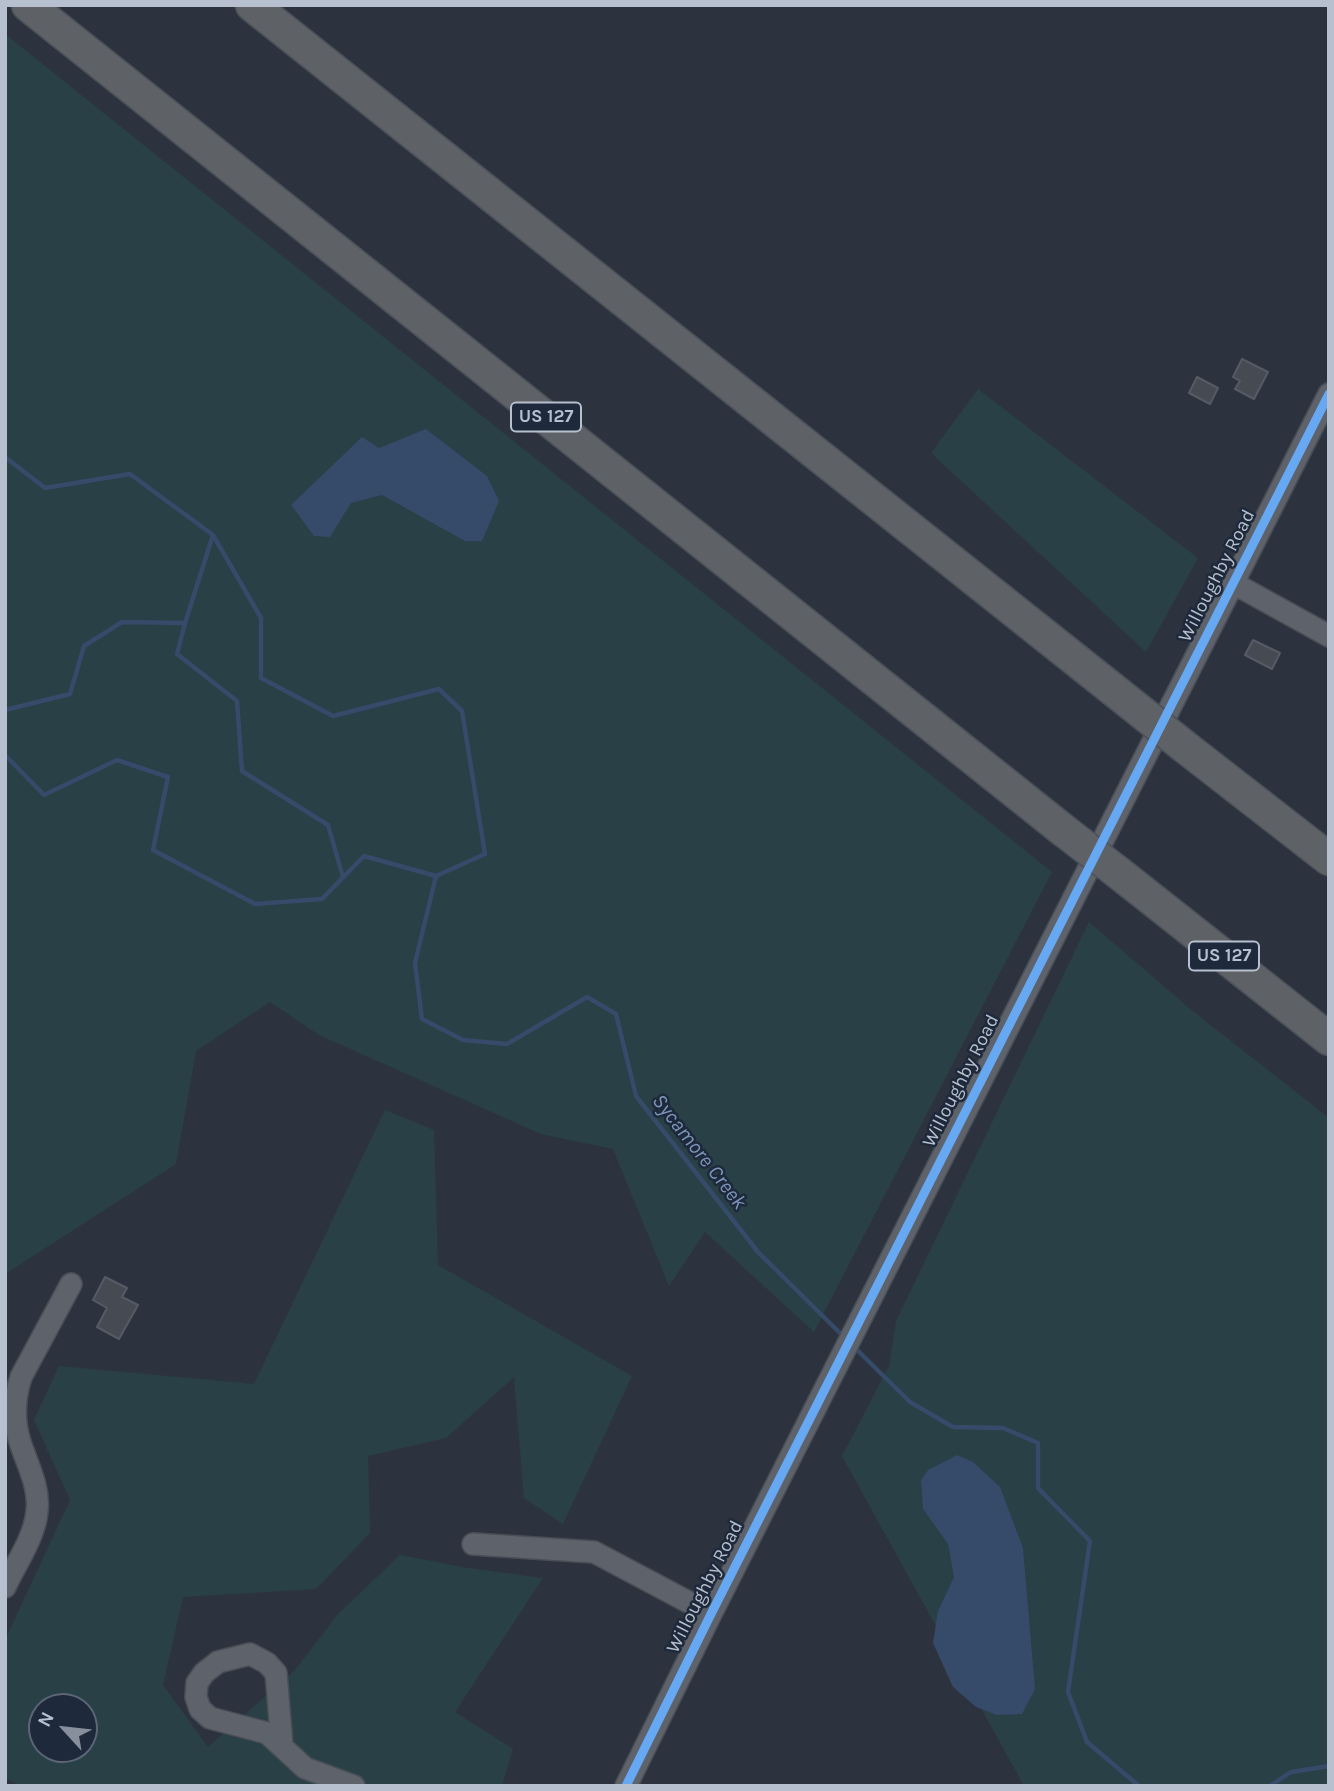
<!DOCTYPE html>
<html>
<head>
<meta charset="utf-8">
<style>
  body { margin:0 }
  #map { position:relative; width:1334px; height:1791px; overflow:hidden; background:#2d333e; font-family:Karla,sans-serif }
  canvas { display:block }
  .frame { position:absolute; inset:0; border:7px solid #b7c0ce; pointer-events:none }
  .north { position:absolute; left:28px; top:1693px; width:70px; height:70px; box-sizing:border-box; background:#1e293b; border:2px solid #5b6576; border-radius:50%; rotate:297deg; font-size:19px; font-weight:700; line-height:28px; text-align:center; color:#b7c0ce }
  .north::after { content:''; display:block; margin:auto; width:24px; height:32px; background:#878f9c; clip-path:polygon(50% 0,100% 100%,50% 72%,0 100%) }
</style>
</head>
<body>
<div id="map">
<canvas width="1334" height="1791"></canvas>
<div class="frame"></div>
<div class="north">N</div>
</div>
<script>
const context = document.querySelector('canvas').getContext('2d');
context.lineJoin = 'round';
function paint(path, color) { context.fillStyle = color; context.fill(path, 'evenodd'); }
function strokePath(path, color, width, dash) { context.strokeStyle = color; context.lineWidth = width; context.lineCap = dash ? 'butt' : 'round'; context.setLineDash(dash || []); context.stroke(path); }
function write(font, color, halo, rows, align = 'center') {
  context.font = font + ' Karla,sans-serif'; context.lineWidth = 5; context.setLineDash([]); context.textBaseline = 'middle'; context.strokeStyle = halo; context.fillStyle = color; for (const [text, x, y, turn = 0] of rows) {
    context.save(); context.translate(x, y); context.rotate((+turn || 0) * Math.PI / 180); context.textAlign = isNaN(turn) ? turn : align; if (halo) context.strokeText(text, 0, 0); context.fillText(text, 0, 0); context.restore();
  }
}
const green = new Path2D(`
  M5 34 1052 872 814 1332 705 1232 669 1286 613 1149 541 1134 319 1035 270 1002 196 1051 176 1164 5 1274Z
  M978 389 1198 558 1146 652 931 453Z
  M1089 922 1194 1012 1329 1118V1786H1024L842 1456 889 1366 896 1321Z
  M385 1110 434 1130 438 1265 632 1376 563 1524 524 1498 514 1377 446 1438 368 1456 370 1533 316 1589 183 1597 163 1685 208 1747 295 1670 338 1614 400 1555 468 1568 543 1578 455 1712 513 1749 502 1786H21L5 1778V1640L70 1500 34 1420 59 1366 254 1384ZM42 1707H84V1749H42Z`);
const water = new Path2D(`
  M426 429 487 476 499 501 482 541H465L382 495 351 503 330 537 314 536 291 505 362 437 379 448Z
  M957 1455 973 1462 1000 1487 1023 1548 1035 1689 1022 1714 997 1715 976 1707 953 1687 933 1643 938 1611 954 1577 948 1544 923 1509 921 1480 928 1470Z`);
const stream = new Path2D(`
  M5 457 45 488 130 474 213 535 185 623 122 622 84 646 70 694 5 710
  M213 535 261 618V678L333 716 439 689 462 711 485 854 436 876
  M185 623 177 654 237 701 242 771 328 825 343 877
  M5 755 44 795 117 760 168 777 153 850 255 904 322 899 364 856 436 876 415 963 422 1019 463 1040 507 1044 587 997 616 1014 636 1096 758 1252 844 1337
  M853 1346 910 1402 953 1427 1003 1428 1038 1443V1488L1090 1541 1068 1692 1087 1742 1139 1786
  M1270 1786 1291 1772 1329 1766`);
const building = new Path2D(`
  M1242 359 1268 372 1254 399 1235 389 1240 381 1233 377Z
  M1197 377 1218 388 1210 404 1189 393Z
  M1253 640 1280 653 1272 669 1245 655Z
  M105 1277 127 1288 122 1297 138 1305 119 1339 97 1327 107 1308 93 1300Z`);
const minor = new Path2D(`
  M1233 583 1329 636
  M473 1544 594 1552 711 1614
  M5 1587C16 1563 35 1537 37 1511 40 1487 27 1464 20 1442 13 1420 14 1399 21 1377L71 1284
  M282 1745 276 1673 267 1663 250 1654 218 1662 204 1673 197 1683 196 1697 200 1709 210 1718 267 1733 305 1768 354 1786
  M626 1786 711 1614 1329 394`);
const highway = new Path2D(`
  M28 5 1063 830
  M252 5 1130 703
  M1185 747 1329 859
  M1120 874 1329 1039`);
const highwayBridge = new Path2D(`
  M1130 703 1185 747
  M1063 830 1120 874`);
const cycleway = new Path2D(`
  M626 1786 711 1614 1329 394`);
const shields = [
  [546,417,70],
  [1224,956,70]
];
const shieldNames = [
  ["US 127",546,417],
  ["US 127",1224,956]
];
const streetNames = [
  ["Willoughby Road",1217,576,-63],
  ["Willoughby Road",961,1081,-63],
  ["Willoughby Road",705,1587,-63]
];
const waterNames = [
  ["Sycamore Creek",699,1152,52]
];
paint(green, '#284046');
paint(water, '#364a6a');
strokePath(stream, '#364a6a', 4.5);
paint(building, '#454a53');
strokePath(building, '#555b65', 2);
strokePath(minor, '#494e56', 24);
strokePath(highway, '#4a5059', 35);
strokePath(minor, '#5e626b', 21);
strokePath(highway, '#5e6165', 32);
strokePath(highwayBridge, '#4a5059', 35, []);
strokePath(highwayBridge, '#5e6165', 32);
strokePath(cycleway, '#66a8f1', 9);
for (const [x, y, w] of shields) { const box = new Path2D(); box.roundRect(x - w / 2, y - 14.5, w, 29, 5); context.fillStyle = '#1e293b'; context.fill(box); strokePath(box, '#b7c0ce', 2); }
write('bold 18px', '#b7c0ce', null, shieldNames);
write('19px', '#b7c0ce', '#1e293b', streetNames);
write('italic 21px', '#7c94b8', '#1e293b', waterNames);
</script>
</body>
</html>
